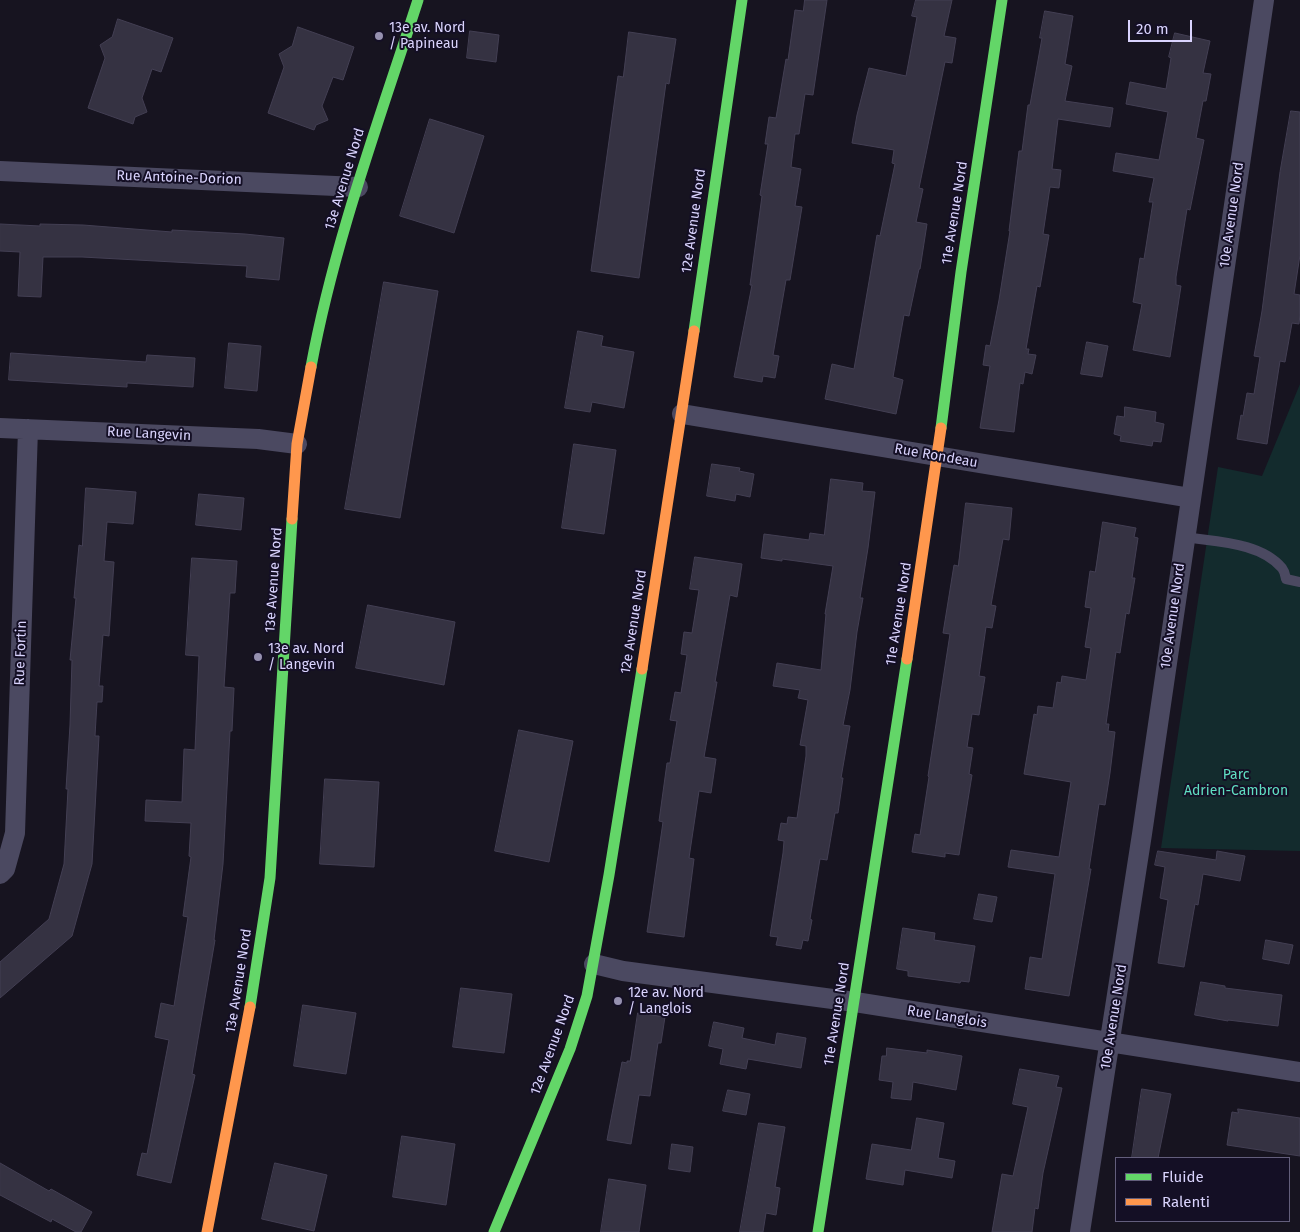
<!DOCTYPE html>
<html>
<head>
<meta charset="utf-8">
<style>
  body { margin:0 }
  #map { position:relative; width:1300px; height:1232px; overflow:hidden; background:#171420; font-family:"Fira Sans",sans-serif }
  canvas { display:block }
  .legend { position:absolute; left:1115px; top:1157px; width:175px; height:65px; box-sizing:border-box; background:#140f25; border:1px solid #635e7c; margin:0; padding:6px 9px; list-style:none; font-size:15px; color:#dad4fe }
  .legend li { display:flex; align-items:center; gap:10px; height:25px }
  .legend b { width:25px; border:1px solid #635e7c }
  .scale { position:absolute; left:1128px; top:20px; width:64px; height:22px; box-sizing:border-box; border:2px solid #dad4fe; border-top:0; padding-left:6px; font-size:15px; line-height:18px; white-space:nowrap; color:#dad4fe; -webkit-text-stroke:4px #140f25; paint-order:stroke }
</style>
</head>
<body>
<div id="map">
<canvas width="1300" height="1232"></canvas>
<ul class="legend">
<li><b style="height:6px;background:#63d668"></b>Fluide</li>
<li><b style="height:6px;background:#ff974d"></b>Ralenti</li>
</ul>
<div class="scale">20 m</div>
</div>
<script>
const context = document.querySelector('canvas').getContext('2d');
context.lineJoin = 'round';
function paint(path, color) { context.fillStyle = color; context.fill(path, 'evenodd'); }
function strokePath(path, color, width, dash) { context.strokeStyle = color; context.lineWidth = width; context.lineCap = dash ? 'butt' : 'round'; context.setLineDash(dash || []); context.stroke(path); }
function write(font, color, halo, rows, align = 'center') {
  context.font = font + ' "Fira Sans",sans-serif'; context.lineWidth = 4; context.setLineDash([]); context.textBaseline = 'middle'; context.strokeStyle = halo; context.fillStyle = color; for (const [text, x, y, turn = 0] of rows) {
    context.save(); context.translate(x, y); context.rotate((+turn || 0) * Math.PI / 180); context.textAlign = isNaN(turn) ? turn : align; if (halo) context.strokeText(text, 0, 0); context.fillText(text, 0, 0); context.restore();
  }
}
const green = new Path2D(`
  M1300 384V851L1161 848 1218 467 1262 476Z`);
const building = new Path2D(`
  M805 0H827L813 95 805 94 799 134H795L791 167 801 169 795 206 802 207 790 280H786L773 355 779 356 775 378 763 376 762 382 734 377 752 285H750L762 196 760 195 768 144H765L769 117 776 118 786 59 788 60 795 10 803 11Z
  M916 0H952L944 36 956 38 952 63 945 62 919 188 923 189 916 222 927 224 920 269H919L909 316 904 315 893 377 903 380 896 414 825 399 832 364 854 369 877 235 880 236 895 164 892 163 894 150 852 143 857 115 869 68 906 76 917 17 912 16Z
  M1045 11 1073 16 1065 64 1072 66 1065 101 1113 108 1110 127 1058 119 1052 169 1061 170 1059 188 1050 187 1043 234 1049 235 1040 287 1037 286 1026 349H1029L1028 354 1036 355 1032 374 1025 372 1023 384 1020 383 1014 432 980 428 990 366 983 365 986 345 990 346 999 300 1010 231H1009L1019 151H1022L1028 105H1030L1042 38H1040Z
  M118 19 173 38 161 72 152 69 142 98 147 112 135 117 133 124 88 108 105 58 100 45 112 37Z
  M298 27 354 47 343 80 333 77 322 106 328 120 316 125 314 130 268 113 284 67 279 54 292 46Z
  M470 31 499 35 496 62 467 58Z
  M629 32 676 39 669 84 666 83 639 278 591 271 618 76 623 77Z
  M1175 33 1210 41 1203 73 1211 74 1206 101H1203L1196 138 1204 140 1190 210 1187 209 1176 277V285L1181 286 1170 357 1133 350 1142 304 1133 302 1134 297 1140 258 1144 259 1153 202H1149L1154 178 1113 171 1116 153 1159 160 1168 112 1126 104 1130 82 1166 89 1171 58 1169 57Z
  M1291 111 1300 112V255L1294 294 1300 295V314L1299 324 1292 323 1285 362 1280 361 1267 444 1237 439 1241 415 1243 416 1247 393 1254 394 1260 357 1254 356 1262 311 1280 172Z
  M430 119 484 136 454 233 400 216Z
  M0 224 40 226V224L83 225 172 232V230L245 234 284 238 279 280 246 277 247 266 82 257H43L41 297 18 296 20 252 0 251Z
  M384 282 438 291 400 518 345 509Z
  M578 331 603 336 601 346 634 352 624 408 592 402 590 412 565 408Z
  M1087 342 1108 346 1102 377 1081 374Z
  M229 343 261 346 257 391 225 388Z
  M11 353 146 362 147 355 195 358 193 387 127 383V387L9 380Z
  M1125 407 1156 412 1155 422 1164 424 1161 442 1153 441 1152 446 1120 441 1121 436 1114 434 1117 416 1124 417Z
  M574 444 616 450 604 534 562 528Z
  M712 464 740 468 739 471 754 474 750 497 736 494 735 501 707 496Z
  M831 479 863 483 862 491 875 492 868 548 860 598H863L857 632 850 690 843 725 850 726 841 778H843L838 813H835L827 860 820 859 810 919 812 920 808 941 803 940 801 949 776 945 778 937 770 936 783 853 784 841 778 840 781 823 787 824 788 817 797 818 806 756V746L800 745 808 700 798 698 800 690 773 686 777 663 821 670 826 614H825L833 566 782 559V561L761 558 764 534 809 540 810 533 824 535Z
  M86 488 136 492 133 524 107 522 104 561 114 562 109 636 103 635 99 686H103L102 702H97L95 736H99L92 864 72 936 0 998V962L49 919 64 864 68 789H66L70 725 72 660H70L76 598H74L79 545 82 546Z
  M199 494 244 498 241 530 196 525Z
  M966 503 1012 508 1009 540 1003 539 991 605 996 606 992 628 986 627 979 676 985 677 979 715 972 714 967 747 973 748 969 774 972 775 959 855 945 853V857L912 852 915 834 920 835 929 777 928 776 950 634 943 633 954 565 958 566Z
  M1103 522 1136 528 1134 537 1138 538 1132 578H1135L1129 614 1126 613 1120 653 1116 652 1106 724H1109L1108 731 1115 732 1110 773 1105 805 1099 804 1089 869H1091L1085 904 1069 996 1025 989 1030 957 1042 959 1055 874 1008 867 1011 850 1059 857 1071 782 1024 774 1034 714 1037 715 1038 706 1053 708 1057 682 1061 683 1062 676 1086 680 1091 648 1085 647 1091 608 1085 607 1090 571 1095 572Z
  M695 557 742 564 737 597 730 595 715 682H717L704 757 716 759 711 793 699 791 689 858 694 859 684 937 647 932 663 822 659 821 667 763H670L677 721 670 720 675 692 681 693 687 655 681 654 684 632 692 633 699 590 690 589Z
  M192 558 237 561 235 593H230L224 687 234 688 232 731H230L223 864 214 940H215L192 1074 195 1075 171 1183 137 1175 142 1153 147 1154 169 1040 155 1037 161 1003 174 1006 188 917 183 916 191 857 189 856 191 823 145 821 146 800 182 802 184 749 195 750 199 656 186 655Z
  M368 605 455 622 444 685 356 668Z
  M519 730 573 741 549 862 495 851Z
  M325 779 379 782 374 867 320 864Z
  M1158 851 1216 860 1217 851 1245 856 1240 881 1203 874 1198 905 1195 904 1184 967 1158 963 1168 900 1160 898 1165 867 1155 865Z
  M979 894 997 897 992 922 974 919Z
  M903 928 935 933 934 940 975 946 969 982 961 981 960 983 908 976V971L897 969Z
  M1266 940 1293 945 1289 964 1263 959Z
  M1201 982 1225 986V988L1282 995 1278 1026 1228 1020V1021L1195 1015Z
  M461 988 512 994 504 1053 453 1047Z
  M303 1005 356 1013 346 1074 294 1066Z
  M638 1013 665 1017 661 1043H658L650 1096 639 1095 631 1144 607 1140 622 1062 627 1063V1061H630Z
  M714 1022 744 1028 742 1038 775 1045 777 1033 806 1038 801 1068 748 1059 746 1069 720 1064 723 1049 709 1046Z
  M887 1048 927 1053V1050L962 1056 956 1090 913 1082 911 1100 891 1098 893 1082 879 1080 882 1056H886Z
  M1020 1069 1059 1076 1056 1087 1062 1088 1043 1173 1038 1209 1035 1208 1032 1232H992L1002 1174 1013 1176 1028 1107 1013 1104Z
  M1142 1089 1171 1094 1158 1158H1132Z
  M728 1090 750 1094 746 1115 723 1111Z
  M1238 1109 1300 1118V1156L1227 1145 1232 1112 1238 1113Z
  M917 1118 944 1123 938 1158 955 1161 952 1178 905 1170 903 1185 866 1179 872 1144 911 1150Z
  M759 1123 785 1127 775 1187 780 1188 776 1215 766 1213 763 1232H740Z
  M402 1136 455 1144 446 1205 393 1197Z
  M672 1144 693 1147 690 1172 669 1169Z
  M0 1163 49 1191 51 1189 92 1212 81 1232H76L52 1219 51 1222 0 1195Z
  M275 1163 327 1175 314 1231 262 1219Z
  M609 1179 646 1185 639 1232H601Z`);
const lane = new Path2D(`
  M1185 537C1216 542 1260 542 1282 568 1285 572 1285 575 1286 579L1300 582`);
const street = new Path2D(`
  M0 171 358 187
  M682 414 1191 498
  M0 428 258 439 297 444
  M0 874 5 869 15 833 28 429
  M594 964 623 971 855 1002 1300 1072
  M1080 1232 1142 834 1264 0`);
const fast = new Path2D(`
  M694 331 742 0
  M311 367C334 242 379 121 418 0
  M941 428 961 272 1002 0
  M250 1007 270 878 292 519
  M494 1232 570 1049 587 996 609 875 642 669
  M818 1232 907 659`);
const slow = new Path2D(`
  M292 519 297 444 311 367
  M907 659 941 428
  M642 669 694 331
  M207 1232 250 1007`);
const markers = [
  [379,36,5,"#9691b0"],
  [258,657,5,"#9691b0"],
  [618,1001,5,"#9691b0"]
];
const poiNames = [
  ["13e av. Nord",389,28],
  ["/ Papineau",389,44],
  ["13e av. Nord",268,649],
  ["/ Langevin",268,665],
  ["12e av. Nord",628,993],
  ["/ Langlois",628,1009]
];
const streetNames = [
  ["Rue Antoine-Dorion",179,178,2],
  ["13e Avenue Nord",345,179,-73],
  ["11e Avenue Nord",955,213,-81],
  ["10e Avenue Nord",1232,215,-82],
  ["12e Avenue Nord",694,221,-82],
  ["Rue Langevin",149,434,3],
  ["Rue Rondeau",936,456,10],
  ["13e Avenue Nord",274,580,-86],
  ["11e Avenue Nord",899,614,-81],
  ["10e Avenue Nord",1173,616,-82],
  ["12e Avenue Nord",634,622,-81],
  ["Rue Fortin",21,653,-88],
  ["13e Avenue Nord",239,981,-81],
  ["11e Avenue Nord",837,1014,-81],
  ["Rue Langlois",947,1017,9],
  ["10e Avenue Nord",1114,1017,-81],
  ["12e Avenue Nord",553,1045,-70]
];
const parkNames = [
  ["Parc",1236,775],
  ["Adrien-Cambron",1236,791]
];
paint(green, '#132b2d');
paint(building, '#353242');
strokePath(building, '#433f53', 1);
strokePath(lane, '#4b4961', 10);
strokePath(street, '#4b4961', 20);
strokePath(fast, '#63d668', 11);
strokePath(slow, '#ff974d', 11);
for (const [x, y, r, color] of markers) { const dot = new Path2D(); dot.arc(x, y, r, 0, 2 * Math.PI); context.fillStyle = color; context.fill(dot); strokePath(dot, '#140f25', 2); }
write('14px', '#dad4fe', '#140f25', poiNames, 'left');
write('14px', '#dad4fe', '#140f25', streetNames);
write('14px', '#60dec2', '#140f25', parkNames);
</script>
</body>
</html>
